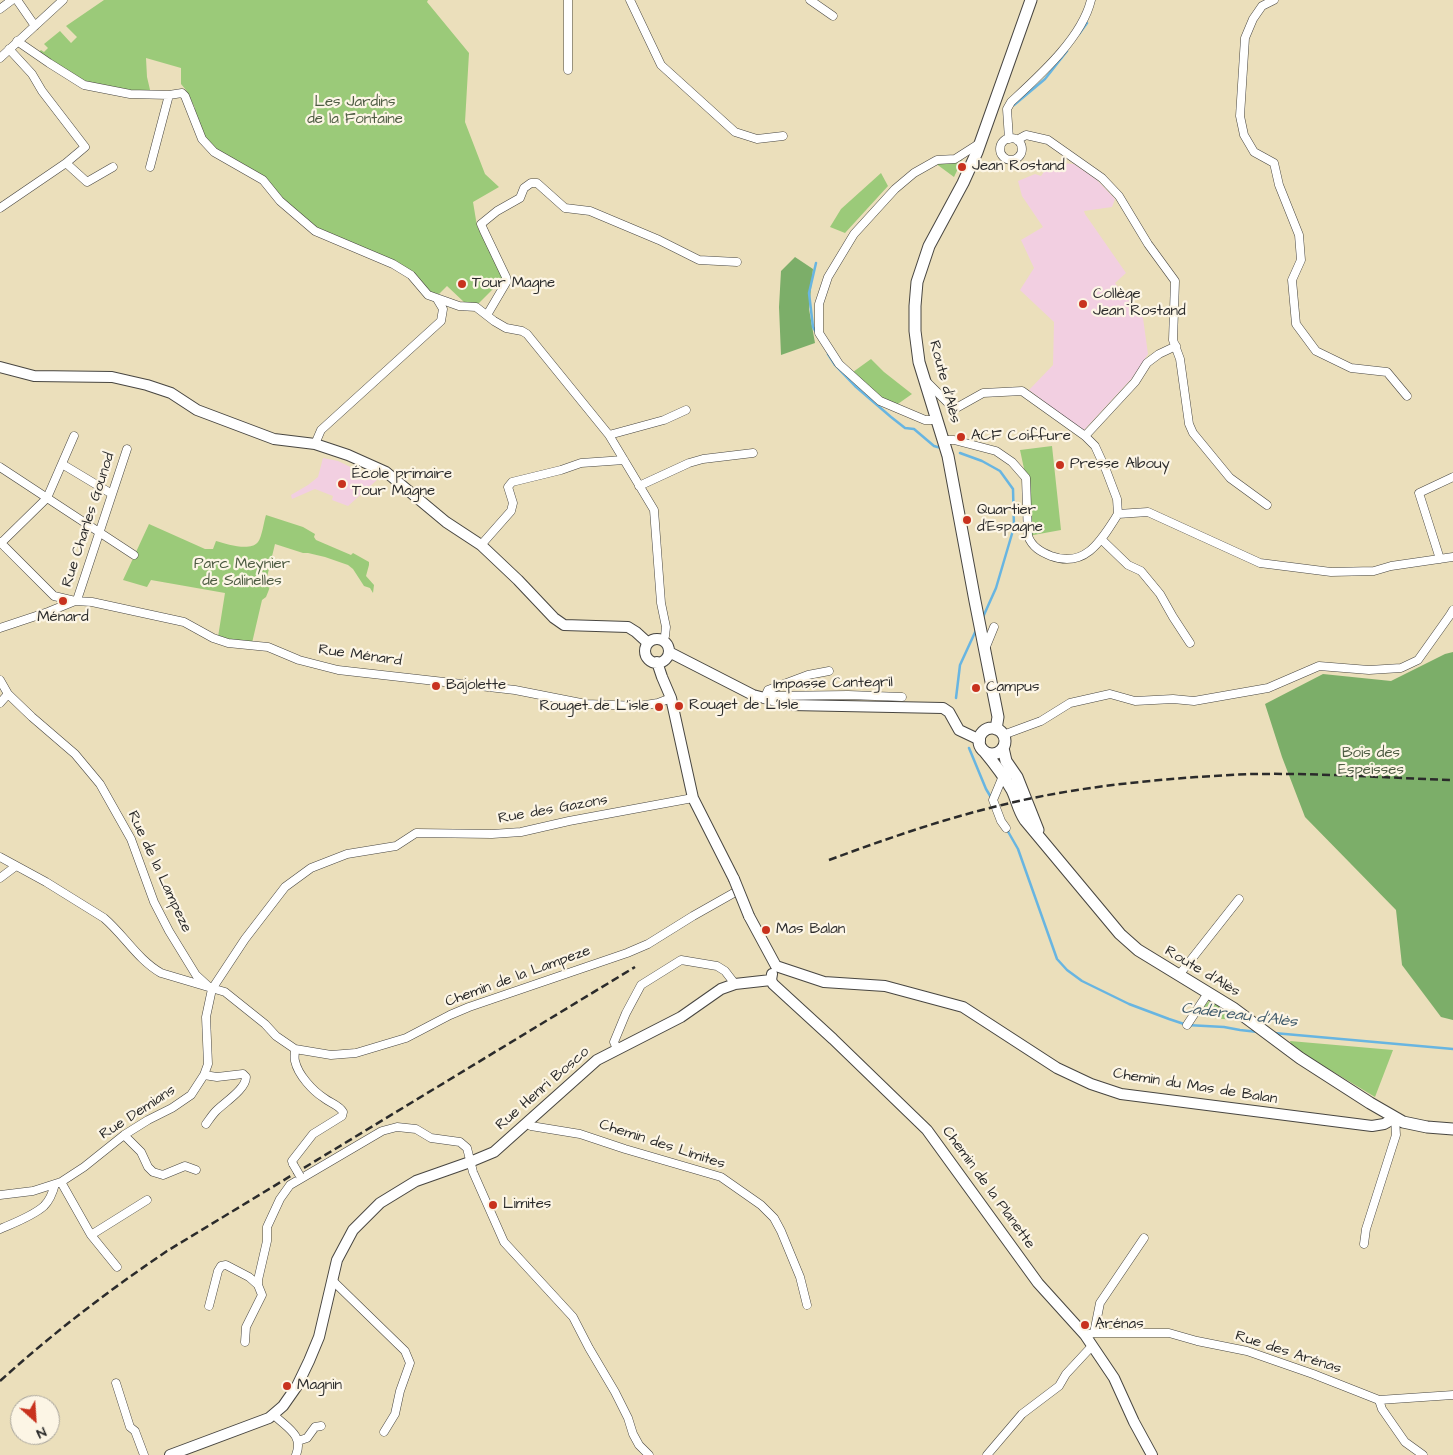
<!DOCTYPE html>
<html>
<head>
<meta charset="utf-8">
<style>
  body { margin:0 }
  #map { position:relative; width:1453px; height:1455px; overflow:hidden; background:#ebdfbb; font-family:"Architects Daughter",sans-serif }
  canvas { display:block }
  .north { position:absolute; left:10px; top:1395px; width:50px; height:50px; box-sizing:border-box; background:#fcf5e5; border:1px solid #a8a49b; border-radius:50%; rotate:154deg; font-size:14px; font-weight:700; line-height:20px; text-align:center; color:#2b2b2b }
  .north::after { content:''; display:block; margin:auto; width:18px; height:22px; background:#c8321e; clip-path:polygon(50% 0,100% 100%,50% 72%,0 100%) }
</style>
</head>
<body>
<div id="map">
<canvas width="1453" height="1455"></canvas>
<div class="north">N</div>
</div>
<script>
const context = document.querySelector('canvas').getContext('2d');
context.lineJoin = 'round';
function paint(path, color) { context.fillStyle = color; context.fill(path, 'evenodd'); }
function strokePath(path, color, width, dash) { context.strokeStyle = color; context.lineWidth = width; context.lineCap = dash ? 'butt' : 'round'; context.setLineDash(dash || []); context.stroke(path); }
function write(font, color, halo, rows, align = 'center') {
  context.font = font + ' "Architects Daughter",sans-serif'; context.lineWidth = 4.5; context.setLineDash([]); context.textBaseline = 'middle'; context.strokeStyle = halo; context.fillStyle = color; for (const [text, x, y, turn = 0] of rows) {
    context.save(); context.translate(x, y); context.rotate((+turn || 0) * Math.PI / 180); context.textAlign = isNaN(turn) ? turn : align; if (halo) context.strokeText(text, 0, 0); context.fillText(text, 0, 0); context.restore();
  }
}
const built = new Path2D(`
  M1051 162 1074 164 1097 180 1115 199 1112 207 1084 211 1085 214 1126 273 1115 283 1143 318 1148 354 1132 378 1083 431 1029 390 1053 365 1054 322 1020 290 1034 268 1021 240 1043 227 1022 196 1018 181 1035 174 1041 176Z
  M323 458 338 461 377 480 348 506 332 500 333 496 315 489 292 499 291 495 308 485 318 477Z`);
const green = new Path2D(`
  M104 0H428L427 2 469 53 465 122 485 174 499 187 473 202 477 226 504 278 479 303H465L447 286 439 294 429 292 413 273 324 232 311 225 286 203 264 178 216 150 208 142 192 110 195 108 186 90 181 84V68L146 58 147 77 151 94 89 84 37 54 41 50 44 52 48 48 44 44 60 31 71 43 77 37 66 26Z
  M964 156 954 177 935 163Z
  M881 173 888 186 845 233 830 227 841 209Z
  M871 359 884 372 912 394 895 406 867 388 853 372Z
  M1052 446 1061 530 1028 536 1026 478 1020 450Z
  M266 515 303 527 315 534 314 537 316 540 351 555 353 553 369 562V565L366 576 374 585 373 593 370 588 364 586 353 569 348 565 325 557 308 553H303L275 544 267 577C272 586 269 589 266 597L262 600 252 643 218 637 225 593 151 580 147 587 123 580 149 524 205 549H213L216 541C227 544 250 552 258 542 262 537 264 521 266 515Z
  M1209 1001 1215 1002 1234 1016 1233 1020 1195 1016Z
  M1290 1041 1393 1050 1375 1097 1292 1047Z`);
const forest = new Path2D(`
  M795 257 813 269 809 309 815 343 781 355 779 307 781 271Z
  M1453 652V1020L1441 1017 1402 965 1396 910 1305 817 1282 757 1265 704 1323 674 1391 681 1445 654Z`);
const stream = new Path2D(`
  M1079 34 1087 23
  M1014 105 1045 79 1067 51
  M816 332 813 327 809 293 816 263
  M828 354 835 365 855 386 891 417 905 428 914 429 934 446 941 448
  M960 453 982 461 1000 471 1013 489 1014 527 996 588 983 617
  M956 698 960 665 977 628
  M969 748 986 789 992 799
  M1006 828 1018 849 1057 959 1067 970 1082 981 1129 1004 1169 1019 1187 1025 1224 1027 1240 1030 1258 1032
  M1274 1033 1453 1049`);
const minor = new Path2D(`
  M17 0 35 26
  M630 0 661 65 735 132 757 139 783 136
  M810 0 833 16
  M1274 0 1262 6 1253 19 1245 38 1240 116 1244 135 1254 152 1274 163 1279 185 1299 235 1301 260 1292 280 1296 324 1316 351 1351 368 1387 372 1407 396
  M0 9 12 0
  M17 41 49 63 84 85 130 94 169 95 182 93 185 96 202 139 214 152 263 180 280 201 315 231 393 264 411 275 428 295 459 306 476 307 494 321 506 328 522 331 527 334 609 435 654 510 661 603 666 627 665 636 663 640
  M0 58 63 0
  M568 70V0
  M1000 149a11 11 0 1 1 22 0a11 11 0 1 1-22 0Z
  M1009 139 1007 109 1011 102C1039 76 1082 38 1091 0
  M1017 140 1026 135 1048 140 1102 178 1119 196 1148 244 1175 281 1173 340 1180 359 1189 424 1193 433 1230 478 1267 505
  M66 163 87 182 113 167
  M150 167 169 95
  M0 208 66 163 85 147 42 91 32 74 9 49
  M487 315 507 281 506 277 484 231 481 224 497 211 520 198 524 188 531 183H537L565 208 590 211 659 240 699 260 737 262
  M926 381 952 407H958L983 393 1022 391 1085 436 1095 446 1106 470 1117 499 1118 514 1148 512 1260 563 1331 572 1374 571 1391 566 1453 557
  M938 420H925L880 401 839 364 819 333V304L828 277 854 234 895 189 914 173 937 160 955 159 980 143
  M609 435 664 420 686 410
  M1085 436 1135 382 1147 363 1159 354 1176 346
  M944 440H954L996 451 1012 462 1026 478 1028 536C1032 547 1041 552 1051 556 1086 569 1102 539 1118 514
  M315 444 321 430 441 321 443 309 437 299
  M62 464 112 494
  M0 467 134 555
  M639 486 689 463 703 459 753 453
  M1101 539 1128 565 1141 571 1160 594 1173 617 1190 643
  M0 542 54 596 75 601 92 602 184 622 213 638 228 643 268 647 299 660 338 670 515 690 586 704 639 706 658 703 671 698
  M1 543 47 498 74 436
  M481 545 511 511 513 503 508 487 512 482 561 470 581 463 624 460
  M1440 559 1419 493 1453 477
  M77 600 127 449
  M0 628 48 612 75 601
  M985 649 994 627
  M0 680 8 694 32 717 75 754 100 784 131 839 154 902 169 931 196 975 208 986
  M769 698 774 696 848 695 902 697
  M764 699 768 690 808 675 829 671
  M0 703 8 694
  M1003 735 1041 721 1070 703 1110 694 1135 701 1173 699 1194 701 1268 688 1319 666 1369 670 1401 668 1418 660 1450 615 1453 610
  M1003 776 993 800 1001 821 1006 828
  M0 857 46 882 104 918C124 935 138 960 161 973L225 992 265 1024 276 1036 295 1049C295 1053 294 1058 295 1061 298 1075 313 1091 324 1098 330 1103 339 1105 343 1112L342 1116 313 1134 292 1161 293 1164
  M0 878 16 866
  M1179 975 1239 899
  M1187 1025 1208 993
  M295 1049 331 1055 356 1053 406 1038 450 1015 469 1007 627 953 648 944 693 916 739 890
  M617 1049 614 1042 626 1013 641 985 681 960 717 966 725 971 735 984
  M204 1075 217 1077 243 1074 246 1077C246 1089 225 1102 216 1111 212 1115 209 1120 206 1124
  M527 1123 531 1126 580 1134 625 1149 721 1177 761 1205 774 1218 781 1231 800 1277 807 1305
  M124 1135 141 1152 148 1167 153 1172 163 1175 185 1166 196 1170
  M61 1182 91 1235 117 1267
  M0 1195 33 1191 61 1182 84 1167 124 1135 148 1120 172 1108 191 1095 204 1075 208 1064 206 1017 212 989 245 939 285 887 311 868 347 854 396 846 416 833 492 834 521 832 569 821 693 798
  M0 1229C14 1223 33 1216 44 1206 50 1200 53 1192 55 1184
  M91 1235 147 1200
  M1364 1244 1366 1229 1396 1135 1395 1118
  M332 1280 405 1351 410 1363 400 1391 395 1414 384 1432
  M209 1306 218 1271 221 1266 226 1265 249 1277 258 1285
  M1094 1333 1100 1303 1144 1238
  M1085 1335 1094 1333H1169L1197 1341 1247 1351 1313 1374 1379 1400 1382 1409 1405 1442 1423 1455
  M245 1342 246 1327 262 1295 258 1285V1280L267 1241V1227L280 1199 290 1185 382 1131 397 1127 416 1129 431 1138 460 1142 467 1148 473 1172 504 1242 573 1317 589 1348 615 1392 628 1418 633 1434 639 1445 649 1455
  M116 1383 130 1427 135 1431 144 1455
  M1379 1400 1453 1395
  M274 1415C287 1428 304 1435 296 1455
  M298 1441 307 1438 315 1427 321 1426
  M987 1455 1022 1414 1059 1386 1066 1374 1092 1346`);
const tertiary = new Path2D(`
  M0 367 34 376 112 377 147 385 171 393 197 410 274 439 315 444 348 455 386 472 446 522 481 545 518 580 554 618 564 625 628 627 636 632 648 643
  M645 651a12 12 0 1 1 24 0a12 12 0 1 1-24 0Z
  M669 652 753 695 791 705 943 708 949 712 959 730 980 740
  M657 662 662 677 671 698 693 798 734 879
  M749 916 776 966
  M776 966 824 982 885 986 963 1007 1057 1068 1091 1084 1121 1094 1372 1126 1384 1124 1395 1118
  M772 974 771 980 773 984 833 1039 927 1130 1038 1283 1085 1335 1114 1378 1134 1422 1152 1455
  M170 1455 269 1418 283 1406 297 1386 309 1361 319 1337 337 1260 353 1230 380 1203 416 1181 470 1162 494 1152 597 1060 681 1017 721 989 735 984 771 980`);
const secondary = new Path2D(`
  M979 741a13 13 0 1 1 26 0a13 13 0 1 1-26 0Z
  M996 729 998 717 975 601 948 456 919 362 915 331V306L917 282 929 246 963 183 977 152 1031 0
  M1003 748 1006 761 1017 777 1038 830
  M984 751C994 763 1004 776 1012 790 1017 800 1018 810 1025 820L1120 934 1138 950 1233 1008 1300 1058 1370 1103 1403 1122 1427 1127 1453 1129`);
const rail = new Path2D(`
  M829 860C886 839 943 819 1002 805 1066 789 1131 782 1196 777 1216 776 1237 774 1257 774 1322 773 1388 778 1453 780
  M0 1381C53 1333 108 1291 167 1251L635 967`);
const minorBridge = new Path2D(`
  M293 1164 300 1176`);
const tertiaryBridge = new Path2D(`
  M734 879 749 916`);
const markers = [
  [962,167,5,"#c8321e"],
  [462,284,5,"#c8321e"],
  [1083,304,5,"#c8321e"],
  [961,437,5,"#c8321e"],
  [1060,465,5,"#c8321e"],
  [342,484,5,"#c8321e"],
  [967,520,5,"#c8321e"],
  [63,601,5,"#c8321e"],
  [436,686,5,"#c8321e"],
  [976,688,5,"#c8321e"],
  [679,706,5,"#c8321e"],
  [659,707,5,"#c8321e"],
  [766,930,5,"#c8321e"],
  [493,1205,5,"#c8321e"],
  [1085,1325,5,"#c8321e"],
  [287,1386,5,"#c8321e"]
];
const parkNames = [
  ["Les Jardins",355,103],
  ["de la Fontaine",355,120],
  ["Parc Meynier",242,565],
  ["de Salinelles",242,582],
  ["Bois des",1371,754],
  ["Espeisses",1371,771]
];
const poiNames = [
  ["Jean Rostand",972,167],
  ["Tour Magne",472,284],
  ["Collège",1093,295],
  ["Jean Rostand",1093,312],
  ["ACF Coiffure",971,437],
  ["Presse Albouy",1070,465],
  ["École primaire",352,475],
  ["Tour Magne",352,492],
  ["Quartier",977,511],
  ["d'Espagne",977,528],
  ["Ménard",63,618,"center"],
  ["Bajolette",446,686],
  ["Campus",986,688],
  ["Rouget de L'Isle",689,706],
  ["Rouget de L'isle",649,707,"right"],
  ["Mas Balan",776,930],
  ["Limites",503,1205],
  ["Arénas",1095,1325],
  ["Magnin",297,1386]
];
const streetNames = [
  ["Route d'Alès",944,382,75],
  ["Rue Charles Gounod",89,520,-72],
  ["Rue Ménard",360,656,8],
  ["Impasse Cantegril",833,684,-1],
  ["Rue des Gazons",553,810,-10],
  ["Rue de la Lampeze",159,872,65],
  ["Route d'Alès",1202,972,31],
  ["Chemin de la Lampeze",518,977,-20],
  ["Chemin du Mas de Balan",1195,1087,9],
  ["Rue Henri Bosco",543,1089,-41],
  ["Rue Demians",138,1113,-33],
  ["Chemin des Limites",662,1145,18],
  ["Chemin de la Planette",988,1188,54],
  ["Rue des Arénas",1288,1353,18]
];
const waterNames = [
  ["Cadereau d'Alès",1239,1016,7]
];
paint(built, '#f2cfe1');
paint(green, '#9bca79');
paint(forest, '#7cae69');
strokePath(stream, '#68b5e1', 2.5);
strokePath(minor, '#484641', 9);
strokePath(tertiary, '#484641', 12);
strokePath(secondary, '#484641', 13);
strokePath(minor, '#fff', 8);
strokePath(tertiary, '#fff', 10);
strokePath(secondary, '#fff', 11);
strokePath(rail, '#2b2b2b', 2.5, [8, 4]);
strokePath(minorBridge, '#484641', 9, []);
strokePath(tertiaryBridge, '#484641', 12, []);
strokePath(minorBridge, '#fff', 8);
strokePath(tertiaryBridge, '#fff', 10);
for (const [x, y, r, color] of markers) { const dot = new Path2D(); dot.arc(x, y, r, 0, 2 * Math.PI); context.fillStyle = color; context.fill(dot); strokePath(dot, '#fcf5e5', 2); }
write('15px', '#4d5b42', '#fcf5e5', parkNames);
write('15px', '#2b2b2b', '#fcf5e5', poiNames, 'left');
write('15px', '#2b2b2b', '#fcf5e5', streetNames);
write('italic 16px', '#405b6b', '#fcf5e5', waterNames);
</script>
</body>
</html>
